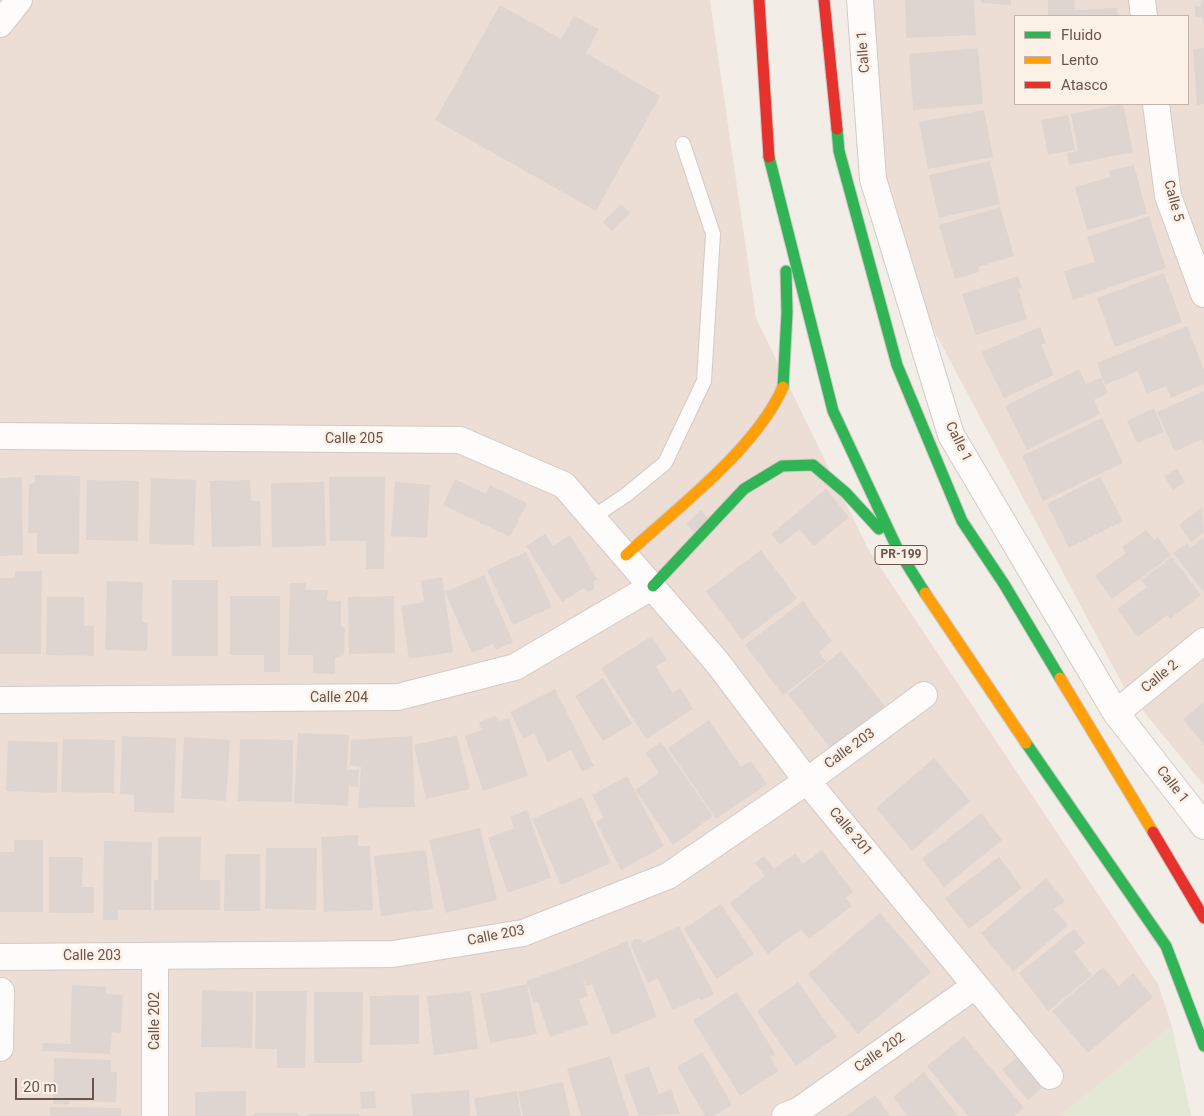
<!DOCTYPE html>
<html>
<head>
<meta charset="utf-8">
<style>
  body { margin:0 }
  #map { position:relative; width:1204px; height:1116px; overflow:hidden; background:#f3ede7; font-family:Roboto,sans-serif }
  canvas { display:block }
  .legend { position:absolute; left:1014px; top:15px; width:175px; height:90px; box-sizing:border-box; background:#fcf1e7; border:1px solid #c2b2a9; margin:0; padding:6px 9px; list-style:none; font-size:15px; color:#6c534c }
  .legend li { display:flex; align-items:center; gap:10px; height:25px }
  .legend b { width:25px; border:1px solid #c2b2a9 }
  .scale { position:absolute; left:15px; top:1078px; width:79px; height:22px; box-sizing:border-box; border:2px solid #6c534c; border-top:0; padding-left:6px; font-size:15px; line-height:18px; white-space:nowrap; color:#6c534c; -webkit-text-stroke:4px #fcf1e7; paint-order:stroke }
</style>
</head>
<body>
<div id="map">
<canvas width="1204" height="1116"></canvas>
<ul class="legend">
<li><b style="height:6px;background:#30b455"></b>Fluido</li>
<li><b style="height:6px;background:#ff9f0a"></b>Lento</li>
<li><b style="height:6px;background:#e5322d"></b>Atasco</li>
</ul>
<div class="scale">20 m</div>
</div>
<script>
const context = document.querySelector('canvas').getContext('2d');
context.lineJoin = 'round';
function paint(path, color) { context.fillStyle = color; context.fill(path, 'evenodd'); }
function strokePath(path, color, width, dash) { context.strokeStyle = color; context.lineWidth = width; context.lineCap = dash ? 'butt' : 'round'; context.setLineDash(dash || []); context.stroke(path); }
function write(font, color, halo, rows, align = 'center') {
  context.font = font + ' Roboto,sans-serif'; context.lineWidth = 5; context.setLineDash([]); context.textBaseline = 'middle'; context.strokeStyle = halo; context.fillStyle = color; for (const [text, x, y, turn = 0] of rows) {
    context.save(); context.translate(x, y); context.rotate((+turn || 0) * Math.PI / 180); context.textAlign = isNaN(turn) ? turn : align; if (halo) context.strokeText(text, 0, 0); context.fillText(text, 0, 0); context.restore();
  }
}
const residential = new Path2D(`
  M0 0H710L756 318 867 547 1158 984 1172 1026 1060 1116H0Z
  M860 0H1204V785L1125 689 898 263ZM1015 16H1188V104H1015Z`);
const green = new Path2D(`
  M1172 1026 1191 1116H1060Z`);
const building = new Path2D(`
  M905 0H974L976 35 906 38Z
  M981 0H1011V5L981 3Z
  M1048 0H1074L1075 10 1117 8 1118 16H1048Z
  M1201 0H1204V25L1202 17H1195V6H1201Z
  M500 5 561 39 574 16 599 29 586 53 660 96 596 211 435 120Z
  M978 48 983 104 913 110 909 54Z
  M1204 48V104L1197 105 1193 49Z
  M1123 104 1133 152 1069 165 1067 153 1078 151 1071 114Z
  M984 110 993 157 928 169 919 122Z
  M1068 115 1075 150 1048 155 1041 120Z
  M990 161 1000 204 939 218 929 175Z
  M1134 165 1147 214 1087 230 1075 187 1110 177 1109 171Z
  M621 204 630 213 612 231 603 222Z
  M1000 207 1014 256 978 267 979 272 955 279 939 225Z
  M1149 216 1166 268 1073 300 1064 271 1095 262 1087 237Z
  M1164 273 1182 322 1115 347 1097 298Z
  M1018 276 1022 288 1018 289 1027 319 976 335 962 294Z
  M1187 326 1204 370V384L1171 398 1166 386 1147 394 1138 371 1105 385 1097 363Z
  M1040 327 1046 343 1041 345 1054 375 1004 398 981 352Z
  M1079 369 1086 384 1101 378 1108 393 1094 400 1100 414 1027 450 1005 406Z
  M1204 391V444L1202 439 1175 452 1157 412Z
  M1154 408 1164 432 1137 443 1127 421Z
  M1102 418 1123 463 1043 501 1022 456Z
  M1177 468 1185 482 1173 490 1164 476Z
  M35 475 80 476 79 554H37V533H28L29 484 35 483Z
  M22 477 23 555 0 556V478Z
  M329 477H385L384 569H366V541H330Z
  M1100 477 1123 521 1069 548 1047 504Z
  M151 478 196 480 194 545 149 544Z
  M455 479 486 494 490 485 527 503 510 537 443 505Z
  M87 480 139 481 138 541 86 540Z
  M250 480 251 501H260L261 546 212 547 210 481Z
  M324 482 326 546 272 547 271 483Z
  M395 482 430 485 427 538 391 536Z
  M826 489 849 517 814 546 799 529 780 545 771 534Z
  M1202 507 1204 532 1191 542 1179 525Z
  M701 510 708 518 694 532 686 524Z
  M1146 530 1154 540 1158 537 1171 556 1112 599 1095 576 1126 553 1122 547Z
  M545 534 553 546 570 535 597 579 593 582 595 585 593 590 587 592 584 588 562 602 526 546Z
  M1204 537V592L1173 553 1187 543 1190 548Z
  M761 550 797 598 742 640 706 591Z
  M526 552 552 607 513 625 487 570Z
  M1172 557 1201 595 1170 619 1167 615 1138 637 1117 609 1147 587 1141 580Z
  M15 571H42L41 654H0V578H15Z
  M484 575 513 642 496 650 493 644 472 653 445 592Z
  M442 577 453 652 409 659 401 606 424 602 421 581Z
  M172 580H218V656H172Z
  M107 581 143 582 142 621 148 623 147 651 105 650Z
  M290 583H306L305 590H328L327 600 341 601V627H345L344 655 335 658V674L313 673V655H288Z
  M230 596H280V672H264V655H230Z
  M394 596 395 653 349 654 348 597Z
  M47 597H84V626H94V656L46 655Z
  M803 601 832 641 819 652 826 662 783 695 745 645Z
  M652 636 667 660 656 666 672 693 680 688 693 709 646 739 601 668Z
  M841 651 888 710 834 753 788 694Z
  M603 678 632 724 603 741 575 696Z
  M555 689 594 766 582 772 571 750 548 762 534 733 523 739 510 712Z
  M1204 702V745L1183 719Z
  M496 716 498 721 509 718 528 776 483 791 465 736 482 730 479 722Z
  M709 720 741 767 751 761 767 784 716 819 668 748Z
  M298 733 349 735 347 770H359L358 787 349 786 348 806 294 803Z
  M457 735 470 789 426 799 414 745Z
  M122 736 176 738 174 813 134 812V795L120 794Z
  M412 736 415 807 358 808 361 767 350 765 351 740Z
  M184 737 230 740 226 801 181 798Z
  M63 739 115 740 114 793 61 792Z
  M240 739 293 740 292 802 238 801Z
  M8 741 58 742 57 793 6 791Z
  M661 742 713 816 673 845 635 790 659 773 645 753Z
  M934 758 970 801 912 851 876 808Z
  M627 776 664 846 621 870 596 822 604 818 592 795Z
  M582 797 611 863 561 885 532 819Z
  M527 810 551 878 508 893 488 838 514 828 510 817Z
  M981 813 1002 840 944 887 922 859Z
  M480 828 497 900 446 913 429 840Z
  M358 835V846H370L373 910 324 912 321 837Z
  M158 837H201L200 880H220V910H154V880H158Z
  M14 840H43V912H0V852H14Z
  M104 841 152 842 151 910H118V920H103Z
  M266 848H317L316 910 265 909Z
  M426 850 433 909 381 916 374 856Z
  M822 850 853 892 846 898 852 906 809 939 801 929 768 954 730 903 765 876 755 863 764 856 774 869 795 854 803 864Z
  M225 854H260V911H224Z
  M49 857H83L82 887H94V913H49Z
  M999 857 1022 888 969 929 945 898Z
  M1046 878 1065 901 1054 909 1068 925 1013 972 981 933Z
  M721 904 754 954 717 979 684 929Z
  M880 913 931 972 858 1034 808 974Z
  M679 926 714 994 700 1001 699 998 673 1010 657 978 648 983 631 946 634 939H640L643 943Z
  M1074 929 1085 943 1074 952 1092 975 1048 1011 1019 973Z
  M627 941 657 1017 612 1035 592 984 586 986 581 973 588 996 579 999 588 1024 550 1037 538 1002 534 1003 526 981 577 963Z
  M1103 967 1119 986 1133 973 1153 997 1088 1053 1052 1011Z
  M798 982 837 1037 796 1066 757 1011Z
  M527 984 537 1034 490 1043 480 994Z
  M72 985 106 987V994L123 995 121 1033 112 1032 110 1054 42 1051 43 1043 70 1044Z
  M202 990 253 992 252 1048 201 1047Z
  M256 991H307L305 1068H277V1049H255Z
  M471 991 478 1049 434 1055 427 996Z
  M314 992H363L362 1063H314Z
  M737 992 776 1055 770 1057 779 1071 740 1096 693 1020Z
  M419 995V1044L370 1045V996Z
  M964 1036 1024 1108 1014 1116H968L927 1066Z
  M702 1052 732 1105 714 1116H705L677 1067Z
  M1022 1053 1047 1083 1028 1100 1002 1070Z
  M610 1056 629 1116H581L567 1069Z
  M54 1058 111 1060V1072H117L116 1102 69 1101V1105L53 1104Z
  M649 1066 659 1094 671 1089 680 1114 639 1116 624 1075Z
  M924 1072 958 1116H908L893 1097Z
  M563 1082 570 1116H523L518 1092Z
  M469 1090 470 1116H413L411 1094Z
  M246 1091V1116H195V1092Z
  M375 1091 376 1108 361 1109 360 1092Z
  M517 1091 521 1116H477L474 1098Z
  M875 1095 890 1116H846Z
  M50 1107 121 1108V1116H50Z
  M254 1113H298V1116H254Z
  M308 1114H359V1116H308Z`);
const lane = new Path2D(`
  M593 517 626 495 665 463 704 381 713 234 683 144`);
const street = new Path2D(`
  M860 0 873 179 951 435 1116 713 1204 826
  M1142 0 1144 16
  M0 24 19 0
  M1156 104 1168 196 1204 294
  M0 436 460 440 564 485 717 662 807 781 1050 1076
  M0 700 398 697 515 667 653 586
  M1116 713 1204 641
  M0 957 393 954 523 933 668 876 807 781 924 695
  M0 1048 1 991
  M155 1116V956
  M785 1116 798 1111 975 986`);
const fast = new Path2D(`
  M837 129 839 151 897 365 962 521 1004 584 1060 678
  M769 157 833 411 898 550 925 593
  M783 387 787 313 786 271
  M653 586 744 489 782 466 813 465 846 493 879 529
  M1026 743 1166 946 1204 1046`);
const slow = new Path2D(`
  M626 555C676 509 756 449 783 387
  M925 593 1026 743
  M1060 678 1153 832`);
const jam = new Path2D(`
  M759 0 769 157
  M824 0 837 129
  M1153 832 1204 918`);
const shields = [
  [901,555,52]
];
const shieldNames = [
  ["PR-199",901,555]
];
const streetNames = [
  ["Calle 1",864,52,-94],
  ["Calle 5",1173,201,75],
  ["Calle 205",354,439],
  ["Calle 1",958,442,64],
  ["Calle 2",1160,677,-39],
  ["Calle 204",339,698],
  ["Calle 203",850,749,-36],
  ["Calle 1",1172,785,52],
  ["Calle 201",850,832,50],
  ["Calle 203",496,936,-11],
  ["Calle 203",92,956],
  ["Calle 202",155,1021,-90],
  ["Calle 202",880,1053,-35]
];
paint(residential, '#ecded5');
paint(green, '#e2e8d3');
paint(building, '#dfd5d0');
strokePath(lane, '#d2cac6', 16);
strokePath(street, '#d2cac6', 28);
strokePath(fast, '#d2c9c5', 13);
strokePath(slow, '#d2c9c5', 13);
strokePath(jam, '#d2c9c5', 13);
strokePath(lane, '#fdfcfb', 14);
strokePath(street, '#fdfcfb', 26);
strokePath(fast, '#30b455', 11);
strokePath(slow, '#ff9f0a', 11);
strokePath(jam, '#e5322d', 11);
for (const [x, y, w] of shields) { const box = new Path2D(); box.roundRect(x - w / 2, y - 9.5, w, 19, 4); context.fillStyle = '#fcf1e7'; context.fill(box); strokePath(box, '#6c534c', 1); }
write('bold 12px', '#6c534c', null, shieldNames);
write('14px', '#6c534c', '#fcf1e7', streetNames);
</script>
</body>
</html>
